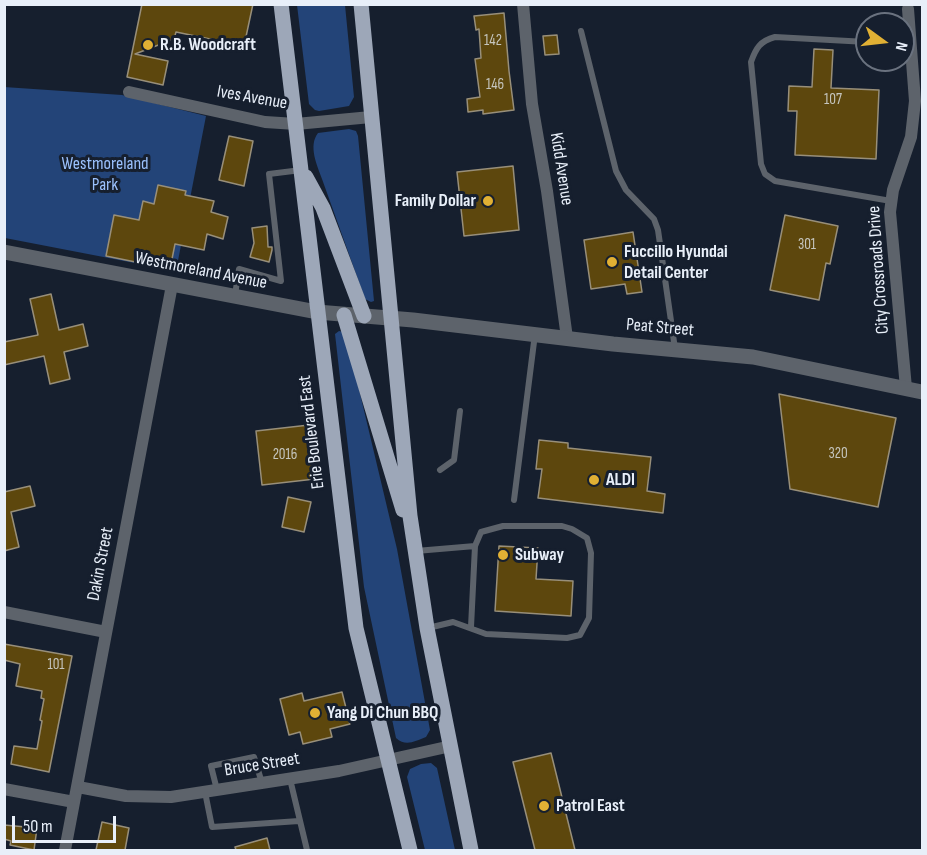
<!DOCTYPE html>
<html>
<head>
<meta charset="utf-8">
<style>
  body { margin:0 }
  #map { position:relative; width:927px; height:855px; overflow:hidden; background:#161f2e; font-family:"Sofia Sans Condensed",sans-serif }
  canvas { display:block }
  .frame { position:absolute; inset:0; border:6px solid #e8eff9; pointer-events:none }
  .north { position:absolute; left:855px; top:12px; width:60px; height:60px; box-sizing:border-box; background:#161f2e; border:2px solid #6a727f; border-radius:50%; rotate:105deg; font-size:16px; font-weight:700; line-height:24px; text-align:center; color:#e8eff9 }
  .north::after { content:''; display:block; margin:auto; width:21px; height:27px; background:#e0b034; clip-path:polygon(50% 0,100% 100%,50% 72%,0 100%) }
  .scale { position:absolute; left:12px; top:816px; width:104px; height:27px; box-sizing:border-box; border:3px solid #e8eff9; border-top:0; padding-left:8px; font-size:18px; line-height:21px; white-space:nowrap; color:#e8eff9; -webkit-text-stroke:4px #161f2e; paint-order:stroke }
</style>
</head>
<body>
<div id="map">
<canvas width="927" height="855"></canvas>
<div class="frame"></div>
<div class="north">N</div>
<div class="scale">50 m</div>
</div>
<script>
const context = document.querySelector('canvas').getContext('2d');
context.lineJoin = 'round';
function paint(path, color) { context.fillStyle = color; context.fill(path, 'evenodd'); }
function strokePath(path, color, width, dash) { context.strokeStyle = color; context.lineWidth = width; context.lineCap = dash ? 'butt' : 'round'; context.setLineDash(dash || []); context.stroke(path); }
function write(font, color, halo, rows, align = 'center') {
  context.font = font + ' "Sofia Sans Condensed",sans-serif'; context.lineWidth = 6; context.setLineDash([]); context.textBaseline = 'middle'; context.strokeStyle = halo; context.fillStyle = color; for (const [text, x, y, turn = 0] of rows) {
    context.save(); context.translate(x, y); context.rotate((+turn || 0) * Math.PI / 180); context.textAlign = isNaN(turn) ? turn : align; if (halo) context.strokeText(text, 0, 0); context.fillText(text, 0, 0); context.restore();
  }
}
const green = new Path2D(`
  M297 5H345L354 97 349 106 319 111 315 110 309 104Z
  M4 87 122 95 206 116 176 271 5 238Z
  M349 129 356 131 358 136 374 301 371 302 365 299 322 179C317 165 308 146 318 133Z
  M339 331 344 332 347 339 397 549 430 730 426 737C415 741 406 747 396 738L364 587 335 334Z
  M431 763 437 768 455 850H425L407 777 410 769 421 764Z`);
const building = new Path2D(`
  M142 4H253L244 46 176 32 174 39 135 54 168 61 163 85 127 77Z
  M504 13 509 71 514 110 483 114V110L468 112 467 99 480 97 475 59 481 58 479 29 476 30 474 16Z
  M557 35 559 54 545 55 543 36Z
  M814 49 833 50 831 88 879 90 876 159 795 155 797 111H788L789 86 812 87Z
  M229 136 253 141 244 186 219 180Z
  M513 166 519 230 464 236 457 172Z
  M158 185 186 191 185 195 214 201 211 212 228 217 223 239 207 234 204 250 175 244 170 269 106 256 114 215 139 220 143 201 154 204Z
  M785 215 838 226 830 264 826 263 819 300 770 290Z
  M267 226 268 247H272V250L269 262 250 257 254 243 252 228Z
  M633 232 642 292 627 294 625 284 591 289 584 240Z
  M51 294 59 330 83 324 88 346 64 352 70 379 50 384 44 356 4 365V342L38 335 30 299Z
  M779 394 896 418 878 507 790 489Z
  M309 425 315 479 262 485 256 431Z
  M539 440 568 443V448L651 457 647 491 665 494 663 513 538 498 542 469H536Z
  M30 486 35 506 11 512 19 547 4 551V492Z
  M288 497 311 502 304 532 282 527Z
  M499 546 538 548 536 579 573 581 571 616 495 611Z
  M4 644 72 656 49 772 11 764 14 746 37 749 42 721 40 720 44 699 41 698 42 691 16 686 20 664 4 660Z
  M342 692 350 724 330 729 332 737 303 744 300 732 289 735 280 699 302 693 304 701Z
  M551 753 575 850H535L513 762Z
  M102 822 129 828 125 850H96Z
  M4 825 37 828 34 850 10 845 11 841 4 839Z
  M267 838 270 850H236L235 847Z`);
const service = new Path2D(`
  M581 31 616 171 626 190 654 219 658 230 675 349
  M867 42 775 37C760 41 756 48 751 62L761 164 765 174 775 181 891 201
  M235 295 239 269 281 281 269 174 301 170
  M440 470 454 460 460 411
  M514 500 535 334
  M416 551 475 546
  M428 628 453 622 486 634 567 638 580 635 589 618 591 553 587 538 572 529 562 526H503L481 532 475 546 471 627
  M290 779 307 850
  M217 790 211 766 254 757 262 783
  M205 792 212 827 299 821`);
const minor = new Path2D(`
  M523 4 532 104 547 191 567 338
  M129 92 265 122 296 124 371 117
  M906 388 890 212 893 190 911 137 915 101 908 9
  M4 612 106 632
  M78 787 126 796 171 797 339 771 451 746
  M4 789 74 802
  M65 850 172 285`);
const tertiary = new Path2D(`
  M4 252 317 312 413 320 613 344 753 357 922 392`);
const primary = new Path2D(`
  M281 4 356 628 410 850
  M361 4 410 516 427 628 471 850
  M306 177 323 208 364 316
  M344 315 403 510`);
const markers = [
  [148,45,6,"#e0b034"],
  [488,201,6,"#e0b034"],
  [612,262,6,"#e0b034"],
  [594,480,6,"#e0b034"],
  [503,555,6,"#e0b034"],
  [315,713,6,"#e0b034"],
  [544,806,6,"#e0b034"]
];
const numberNames = [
  ["142",493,41],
  ["146",495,85],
  ["107",833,100],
  ["301",807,245],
  ["320",838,454],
  ["2016",285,455],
  ["101",56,665]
];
const poiNames = [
  ["R.B. Woodcraft",160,45],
  ["Family Dollar",476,201,"right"],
  ["Fuccillo Hyundai",624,252],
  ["Detail Center",624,273],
  ["ALDI",606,480],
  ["Subway",515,555],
  ["Yang Di Chun BBQ",327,713],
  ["Patrol East",556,806]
];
const streetNames = [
  ["Ives Avenue",252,98,10],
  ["Kidd Avenue",561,169,81],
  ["City Crossroads Drive",879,270,-94],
  ["Westmoreland Avenue",201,271,11],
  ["Peat Street",660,328,5],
  ["Erie Boulevard East",312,432,-97],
  ["Dakin Street",101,564,-79],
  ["Bruce Street",262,765,-9]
];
const parkNames = [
  ["Westmoreland",105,164],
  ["Park",105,185]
];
paint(green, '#234478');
paint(building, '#5d470d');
strokePath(building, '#988f7a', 1.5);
strokePath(service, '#5d636b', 6);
strokePath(minor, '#5d636b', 12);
strokePath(tertiary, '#5d636b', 15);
strokePath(primary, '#9da7b8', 15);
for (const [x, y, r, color] of markers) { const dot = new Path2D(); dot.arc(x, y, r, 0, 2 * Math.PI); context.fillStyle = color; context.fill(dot); strokePath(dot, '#161f2e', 2); }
write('15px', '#c5c5be', null, numberNames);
write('bold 18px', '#e8eff9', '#161f2e', poiNames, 'left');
write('18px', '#e8eff9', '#161f2e', streetNames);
write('18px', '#9ac0fc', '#161f2e', parkNames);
</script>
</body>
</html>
